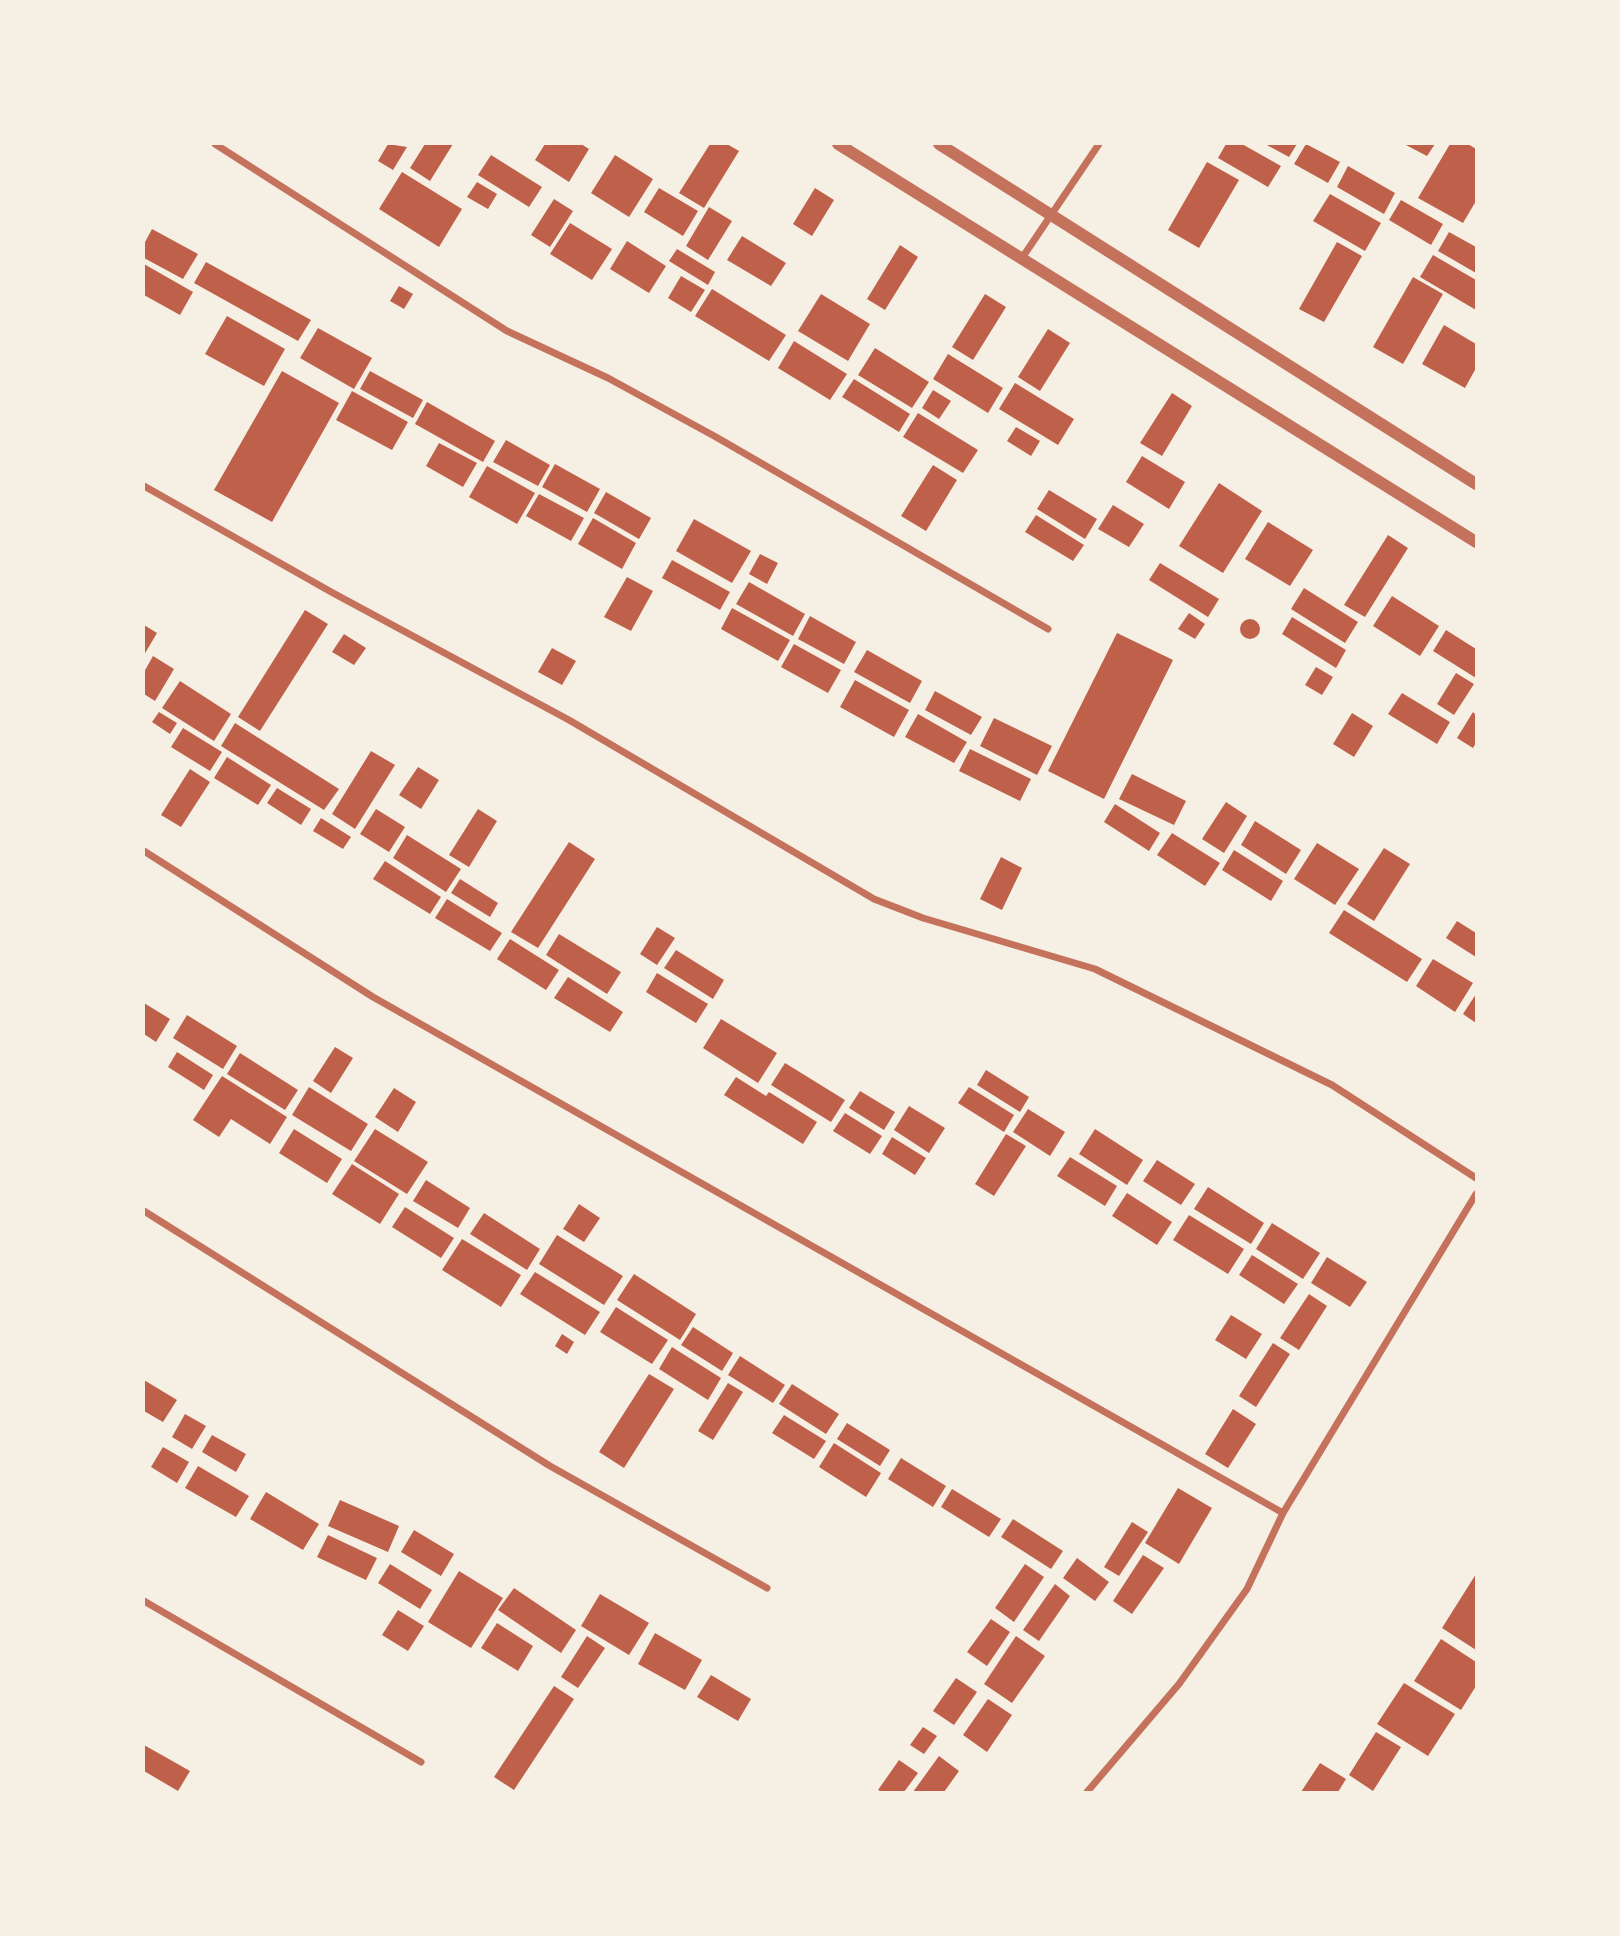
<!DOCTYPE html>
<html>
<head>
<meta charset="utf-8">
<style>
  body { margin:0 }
  #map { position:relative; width:1620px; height:1936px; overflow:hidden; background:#f6efe4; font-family:"Noto Sans",sans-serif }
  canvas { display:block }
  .frame { position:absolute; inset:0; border:145px solid #f6efe4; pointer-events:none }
</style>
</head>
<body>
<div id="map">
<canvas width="1620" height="1936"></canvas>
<div class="frame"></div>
</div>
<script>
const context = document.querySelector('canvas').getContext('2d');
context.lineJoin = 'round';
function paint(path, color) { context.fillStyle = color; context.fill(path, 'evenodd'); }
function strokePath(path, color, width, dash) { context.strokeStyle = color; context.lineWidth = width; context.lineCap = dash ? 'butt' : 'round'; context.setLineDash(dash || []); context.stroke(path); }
const building = new Path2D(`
  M388 144 407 147 393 170 378 161Z
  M425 144H453L430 181 410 168Z
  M545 144H581L589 149 569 182 535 160Z
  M710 144H727L739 151 704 208 679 193Z
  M1226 144H1242L1281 166 1268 187 1218 158Z
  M1265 144H1297L1289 157Z
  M1306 144 1340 162 1328 183 1294 164Z
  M1404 144H1435L1427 156Z
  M1450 144H1468L1476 149V201L1463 223 1418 198Z
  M491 155 542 187 529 207 478 175Z
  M615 155 653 179 629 217 591 193Z
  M1207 162 1239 180 1199 248 1168 230Z
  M1348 166 1395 193 1384 214 1337 187Z
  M402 172 462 209 439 247 379 209Z
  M477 182 497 194 488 209 467 197Z
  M659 188 698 211 683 236 644 212Z
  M815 188 834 200 812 236 793 224Z
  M1330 194 1381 223 1365 251 1313 221Z
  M554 199 573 211 550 247 531 235Z
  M1401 200 1443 224 1431 245 1389 220Z
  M709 207 732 221 708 260 686 246Z
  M570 223 612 249 592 280 550 254Z
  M152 229 198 254 183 279 144 258V244Z
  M1449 232 1476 247V273L1438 251Z
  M742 236 786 263 771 286 727 260Z
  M627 241 666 266 649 293 610 269Z
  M1337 242 1362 256 1324 322 1299 309Z
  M900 245 918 257 885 310 867 299Z
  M677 249 715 272 708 285 669 261Z
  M1433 255 1476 280V310L1420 277Z
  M206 262 311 320 298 341 194 283Z
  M144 264 193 292 180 315 144 295Z
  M681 276 705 290 691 312 668 298Z
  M1413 277 1443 294 1403 364 1373 347Z
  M399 286 413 294 404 309 390 301Z
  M712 289 786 335 769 361 695 316Z
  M821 294 870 324 848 361 798 331Z
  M985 294 1006 307 973 360 952 347Z
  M227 316 285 349 264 386 205 354Z
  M1444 325 1476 344V368L1465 388 1422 364Z
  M318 328 372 358 354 389 300 358Z
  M1048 329 1070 343 1040 391 1018 377Z
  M794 341 847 374 830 400 778 368Z
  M875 348 929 382 912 408 858 375Z
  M948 354 1003 388 988 413 933 379Z
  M282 371 339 403 272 522 214 490Z
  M370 371 423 400 413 418 360 389Z
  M854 379 910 414 899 432 842 397Z
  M1015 383 1074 419 1058 445 999 409Z
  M933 390 951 401 939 419 922 408Z
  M352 391 408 422 392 450 336 420Z
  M1172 393 1192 406 1162 456 1140 443Z
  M427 402 495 441 483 462 415 424Z
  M918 413 978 450 963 473 903 437Z
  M1016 427 1040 441 1031 456 1007 441Z
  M506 440 550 465 538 486 493 462Z
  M439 443 477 463 463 487 426 466Z
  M1142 456 1185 482 1169 509 1126 482Z
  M555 464 600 489 587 512 542 487Z
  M933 465 957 480 926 531 901 516Z
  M487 466 535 493 517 524 469 497Z
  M1219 483 1262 511 1223 573 1179 546Z
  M1049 490 1097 519 1085 539 1037 509Z
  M606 492 651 518 639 539 594 513Z
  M539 494 584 518 571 541 526 516Z
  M1113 505 1144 524 1129 547 1098 529Z
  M1036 515 1084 545 1073 561 1025 532Z
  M593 518 636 543 622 569 578 544Z
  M694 519 751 551 732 583 676 551Z
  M1268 522 1313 550 1290 586 1245 559Z
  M1388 535 1408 548 1365 617 1344 605Z
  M760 554 778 563 767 584 749 574Z
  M672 560 730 592 720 610 662 578Z
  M1160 563 1219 599 1208 617 1149 580Z
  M627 577 653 591 631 631 604 617Z
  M749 582 805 614 793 636 736 604Z
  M1304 588 1358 622 1345 643 1291 609Z
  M1392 596 1439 626 1420 656 1373 626Z
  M732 608 790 640 778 661 721 629Z
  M305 610 328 624 260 731 238 717Z
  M1189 613 1205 624 1195 639 1178 629Z
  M810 616 856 642 844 664 798 639Z
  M1292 617 1346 650 1336 668 1282 634Z
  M1240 629a10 10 0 1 1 20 0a10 10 0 1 1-20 0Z
  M144 625 157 633 144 655Z
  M1446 630 1476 649V678L1433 651Z
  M1117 633 1173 660 1104 799 1048 771Z
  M344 634 366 648 354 665 332 652Z
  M794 644 841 670 828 693 781 667Z
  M552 648 576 661 562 685 538 672Z
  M867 650 922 681 910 703 854 672Z
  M153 656 174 669 155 701 144 694V672Z
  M1316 667 1333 677 1322 695 1305 685Z
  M1456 673 1474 684 1454 715 1437 704Z
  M855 680 909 710 894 737 840 707Z
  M180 681 231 714 214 741 162 708Z
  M935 691 982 717 971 735 925 710Z
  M1402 693 1450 722 1437 744 1388 714Z
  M159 712 177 723 170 734 152 722Z
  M1473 712 1476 715V743L1473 748 1457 738Z
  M1352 713 1373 726 1354 757 1333 744Z
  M918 714 967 742 954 763 905 737Z
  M994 718 1052 746 1037 775 980 746Z
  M235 723 339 789 324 810 221 746Z
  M183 728 222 752 210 771 171 747Z
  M970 749 1031 779 1020 801 959 771Z
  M371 751 395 765 355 829 332 814Z
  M227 757 271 785 258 805 214 778Z
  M418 767 439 780 421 809 399 795Z
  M190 769 210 782 181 827 161 815Z
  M1132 774 1186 801 1174 825 1119 799Z
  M277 788 311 809 301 825 267 803Z
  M1226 802 1247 816 1224 853 1202 839Z
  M1115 804 1160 833 1149 851 1104 822Z
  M376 809 405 827 389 852 360 834Z
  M478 809 497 821 469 867 449 855Z
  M321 818 351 837 343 849 313 831Z
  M1255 821 1301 850 1286 874 1241 845Z
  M1172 833 1220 863 1205 886 1157 855Z
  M407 835 461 869 446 892 393 858Z
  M569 842 595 859 538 948 511 932Z
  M1317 843 1359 869 1335 905 1294 879Z
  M1384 848 1410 864 1374 921 1347 904Z
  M1234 850 1283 881 1271 901 1222 870Z
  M1001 857 1022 868 1002 910 980 899Z
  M385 861 441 897 430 914 373 879Z
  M460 879 498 903 490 917 451 893Z
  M447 899 502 933 490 951 435 918Z
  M1344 910 1422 959 1407 982 1329 933Z
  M1457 921 1476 933V957L1446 938Z
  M657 927 675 938 657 965 640 954Z
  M559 934 621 972 607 994 546 955Z
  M510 939 559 970 546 990 497 959Z
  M676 950 724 980 713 999 664 968Z
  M1433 959 1473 983 1455 1012 1416 986Z
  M657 973 708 1004 696 1023 646 992Z
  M568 977 623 1012 610 1032 554 998Z
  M1476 994V1023L1463 1014Z
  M144 1003 170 1019 156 1042 144 1034Z
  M187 1015 237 1046 223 1069 173 1038Z
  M721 1019 777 1053 758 1083 703 1048Z
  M335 1047 353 1058 331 1093 313 1081Z
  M177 1052 213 1075 204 1090 168 1067Z
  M240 1053 298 1090 285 1110 227 1074Z
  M785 1063 845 1100 831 1122 771 1085Z
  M986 1070 1029 1097 1020 1112 977 1085Z
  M222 1076 287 1117 270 1144 231 1119 219 1137 193 1120Z
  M736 1077 766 1096 769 1092 817 1122 803 1144 724 1095Z
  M309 1087 368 1124 351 1151 292 1115Z
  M969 1087 1014 1115 1004 1132 958 1103Z
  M394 1088 416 1102 398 1132 375 1117Z
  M860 1091 895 1112 884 1130 849 1108Z
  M909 1106 945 1128 929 1153 894 1130Z
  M1028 1109 1065 1132 1050 1156 1013 1132Z
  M845 1113 882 1136 870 1154 833 1131Z
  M294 1129 342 1159 327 1183 279 1153Z
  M375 1129 428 1162 407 1194 354 1161Z
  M1095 1129 1143 1160 1127 1185 1079 1154Z
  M1006 1134 1026 1146 994 1196 975 1184Z
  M892 1137 926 1158 915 1175 882 1154Z
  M1070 1157 1117 1186 1105 1206 1057 1176Z
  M1157 1160 1195 1184 1181 1205 1143 1181Z
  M352 1164 399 1194 380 1224 332 1194Z
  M426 1180 470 1208 458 1228 413 1201Z
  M1208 1187 1264 1223 1251 1244 1194 1209Z
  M1127 1193 1172 1222 1157 1245 1112 1216Z
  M579 1204 600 1218 584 1242 563 1229Z
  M405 1207 454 1238 441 1258 392 1227Z
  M484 1213 540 1249 527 1270 470 1234Z
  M1189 1215 1244 1249 1228 1274 1173 1240Z
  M1272 1223 1320 1253 1303 1279 1256 1249Z
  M557 1235 623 1276 604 1305 539 1264Z
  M462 1239 521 1275 501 1307 442 1270Z
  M1252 1255 1298 1284 1284 1304 1239 1275Z
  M1327 1257 1367 1282 1350 1307 1311 1283Z
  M535 1272 600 1312 585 1335 520 1294Z
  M634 1274 696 1314 680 1340 617 1300Z
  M1309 1294 1327 1306 1299 1350 1280 1338Z
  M616 1307 668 1340 652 1364 600 1332Z
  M1231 1315 1262 1334 1246 1359 1215 1340Z
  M693 1327 733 1353 722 1371 681 1345Z
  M562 1334 574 1342 567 1354 555 1346Z
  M1273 1343 1290 1354 1256 1407 1239 1396Z
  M672 1347 721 1378 708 1400 659 1369Z
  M740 1356 785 1385 773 1403 728 1375Z
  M649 1374 674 1389 624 1468 599 1452Z
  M144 1380 177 1400 163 1422 144 1411Z
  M728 1383 743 1392 713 1440 698 1431Z
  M792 1384 839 1414 826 1434 779 1404Z
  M1233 1409 1256 1424 1228 1468 1205 1454Z
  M185 1414 206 1426 192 1449 172 1437Z
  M784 1415 826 1441 814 1459 772 1433Z
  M847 1423 890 1450 880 1466 837 1439Z
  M212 1435 246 1454 236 1472 202 1452Z
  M834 1443 881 1473 866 1497 819 1467Z
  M163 1447 189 1462 177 1483 151 1467Z
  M901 1458 946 1486 933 1507 888 1479Z
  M198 1466 249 1496 236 1517 185 1488Z
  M1178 1488 1212 1508 1179 1564 1145 1543Z
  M952 1489 1001 1519 989 1537 941 1507Z
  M266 1492 319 1524 303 1550 250 1519Z
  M340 1500 399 1526 388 1552 328 1526Z
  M1013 1519 1063 1551 1051 1569 1001 1537Z
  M1132 1522 1148 1532 1119 1576 1104 1567Z
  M414 1530 454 1554 441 1576 401 1552Z
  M328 1535 377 1558 366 1580 317 1557Z
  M1143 1555 1164 1568 1132 1614 1113 1601Z
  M1077 1558 1109 1582 1095 1601 1063 1578Z
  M390 1564 432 1590 420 1609 378 1583Z
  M1025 1564 1044 1577 1014 1622 995 1608Z
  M459 1571 503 1598 471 1648 428 1622Z
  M1476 1574V1650L1442 1628Z
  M1055 1584 1070 1596 1039 1641 1023 1630Z
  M514 1588 576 1630 561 1653 498 1610Z
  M600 1594 649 1623 629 1655 581 1626Z
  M398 1610 424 1626 408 1651 382 1635Z
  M991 1619 1010 1632 987 1666 967 1652Z
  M497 1623 533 1646 518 1671 481 1648Z
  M655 1633 702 1660 685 1690 638 1664Z
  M587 1636 605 1648 578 1688 561 1677Z
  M1016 1636 1045 1656 1012 1703 984 1684Z
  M1441 1639 1476 1662V1686L1461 1710 1414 1681Z
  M711 1675 751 1699 738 1721 697 1697Z
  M956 1678 977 1692 954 1725 933 1711Z
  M1404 1683 1455 1714 1428 1756 1377 1724Z
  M554 1686 574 1699 514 1790 494 1777Z
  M988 1699 1012 1715 987 1752 963 1735Z
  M923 1727 937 1736 924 1754 910 1745Z
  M1376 1732 1401 1747 1373 1791 1349 1775Z
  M144 1745 190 1771 178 1791 144 1771Z
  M939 1756 959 1771 944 1792H913Z
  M899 1760 918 1773 904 1792H882L878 1790Z
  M1320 1763 1346 1779 1338 1792H1301Z`);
const minor = new Path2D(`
  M215 144 507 331 608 378 716 437 1048 629
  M1022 258 1099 144
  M144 486 333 593 569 720 874 899 923 918 1095 969 1332 1085 1476 1178
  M144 851 373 997 1283 1513
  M144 1211 550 1466 767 1588
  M144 1601 421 1762
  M1087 1792 1179 1684 1247 1589 1283 1513 1476 1194`);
const tertiary = new Path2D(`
  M838 144 1476 542
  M939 144 1476 484`);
paint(building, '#bf614a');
strokePath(minor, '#c5725c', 7);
strokePath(tertiary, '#c5725c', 12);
</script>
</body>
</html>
